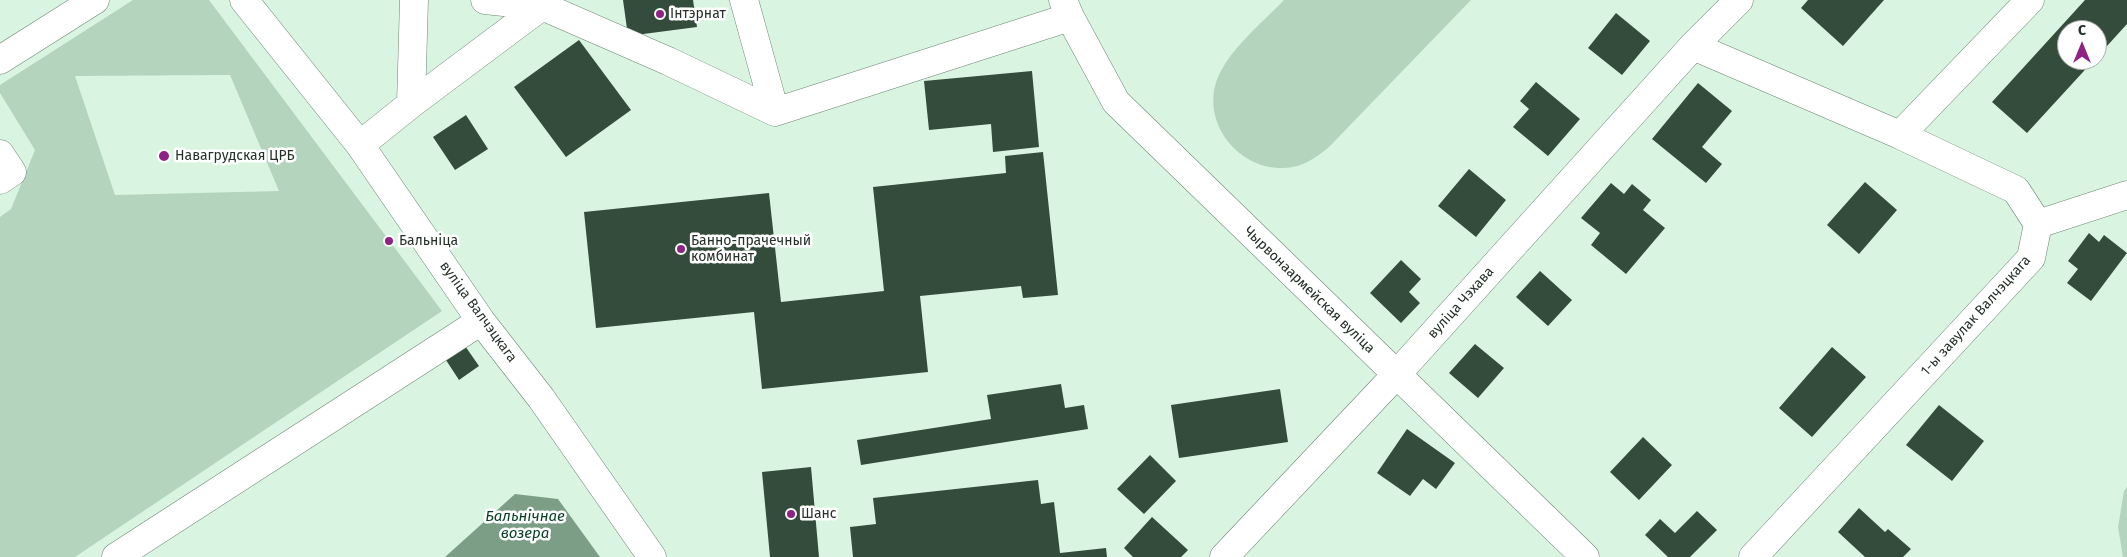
<!DOCTYPE html>
<html>
<head>
<meta charset="utf-8">
<style>
  body { margin:0 }
  #map { position:relative; width:2127px; height:557px; overflow:hidden; background:#d9f5e1; font-family:"Fira Sans",sans-serif }
  canvas { display:block }
  .north { position:absolute; left:2057px; top:20px; width:50px; height:50px; box-sizing:border-box; background:#fff; border:1px solid #a8aca9; border-radius:50%; rotate:0deg; font-size:14px; font-weight:700; line-height:20px; text-align:center; color:#253028 }
  .north::after { content:''; display:block; margin:auto; width:18px; height:22px; background:#8f2285; clip-path:polygon(50% 0,100% 100%,50% 72%,0 100%) }
</style>
</head>
<body>
<div id="map">
<canvas width="2127" height="557"></canvas>
<div class="north">С</div>
</div>
<script>
const context = document.querySelector('canvas').getContext('2d');
context.lineJoin = 'round';
function paint(path, color) { context.fillStyle = color; context.fill(path, 'evenodd'); }
function strokePath(path, color, width, dash) { context.strokeStyle = color; context.lineWidth = width; context.lineCap = dash ? 'butt' : 'round'; context.setLineDash(dash || []); context.stroke(path); }
function write(font, color, halo, rows, align = 'center') {
  context.font = font + ' "Fira Sans",sans-serif'; context.lineWidth = 5; context.setLineDash([]); context.textBaseline = 'middle'; context.strokeStyle = halo; context.fillStyle = color; for (const [text, x, y, turn = 0] of rows) {
    context.save(); context.translate(x, y); context.rotate((+turn || 0) * Math.PI / 180); context.textAlign = isNaN(turn) ? turn : align; if (halo) context.strokeText(text, 0, 0); context.fillText(text, 0, 0); context.restore();
  }
}
const green = new Path2D(`
  M133 0H209L442 311 75 557H0V217L11 209 35 150 0 93V85ZM230 75 279 191 115 195 75 76Z
  M1284 0H1471L1330 146C1316 158 1302 168 1283 168 1240 169 1205 127 1215 86 1223 54 1262 23 1284 0Z
  M2127 487V557H2123L2118 527 2124 491Z`);
const water = new Path2D(`
  M515 494 558 499 600 557H445Z`);
const building = new Path2D(`
  M623 0H693L697 27 628 36Z
  M1808 0H1884L1843 46 1801 8Z
  M2085 0H2127V24L2097 57V30H2067V60H2094L2027 133 1992 102Z
  M1616 13 1650 41 1622 75 1588 48Z
  M579 40 631 110 566 157 514 87Z
  M1032 71 1039 147 993 152 991 124 929 130 924 81Z
  M1536 82 1580 119 1548 156 1513 127 1529 109 1520 101Z
  M1698 83 1732 111 1702 147 1722 164 1706 183 1652 139Z
  M466 115 488 149 455 170 433 137Z
  M1043 152 1058 295 1023 298 1021 286 920 296 928 372 762 389 754 312 596 328 584 212 769 193 781 302 884 291 873 187 1006 173 1005 156Z
  M1469 169 1506 200 1476 237 1438 206Z
  M1865 182 1897 210 1859 254 1827 225Z
  M1611 183 1624 194 1632 184 1651 200 1643 210 1665 228 1626 274 1591 245 1600 233 1581 218Z
  M2089 233 2099 242 2104 235 2127 253 2091 301 2067 283 2078 269 2068 261Z
  M1401 260 1421 279 1409 292 1420 303 1401 323 1370 293Z
  M1540 271 1572 300 1548 326 1516 297Z
  M463 343 479 366 459 380 444 357Z
  M1475 344 1504 368 1478 398 1449 373Z
  M1832 347 1866 377 1812 437 1779 408Z
  M1061 384 1065 408 1084 405 1088 429 861 465 857 440 991 419 987 395Z
  M1280 389 1288 442 1179 458 1171 405Z
  M1939 405 1984 441 1952 481 1906 445Z
  M1407 429 1455 463 1436 489 1423 479 1410 496 1377 473Z
  M1643 437 1672 465 1639 500 1610 472Z
  M1150 455 1176 481 1144 514 1117 489Z
  M811 467 819 557H770L762 472Z
  M1038 480 1041 504 1054 502 1060 553 1106 548 1107 557H853L850 527 876 524 873 498Z
  M1859 508 1885 532 1888 529 1911 549 1903 557H1865L1838 532Z
  M1697 511 1717 530 1690 557H1668L1645 535 1660 519 1675 533Z
  M1152 517 1188 550 1181 557H1133L1124 548Z`);
const minor = new Path2D(`
  M244 0 360 145 481 321 541 398 652 557
  M485 0 542 6
  M744 0 775 112
  M1063 0 1070 17 1116 102 1585 557
  M1693 46 1900 135 2016 190 2038 224 2031 258 1753 557
  M0 60 95 0
  M411 104 414 0
  M1900 135 2030 0
  M360 145 411 104 542 6 668 61 775 112 1070 17
  M0 154 12 172 0 180
  M2038 224 2127 195
  M116 557 481 321
  M1224 557 1396 375 1693 46 1739 0`);
const markers = [
  [660,14,5,"#8f2285"],
  [164,156,6,"#8f2285"],
  [389,241,5,"#8f2285"],
  [681,249,5,"#8f2285"],
  [791,514,5,"#8f2285"]
];
const poiNames = [
  ["Інтэрнат",670,14],
  ["Навагрудская ЦРБ",175,156],
  ["Бальніца",399,241],
  ["Банно-прачечный",691,241],
  ["комбинат",691,257],
  ["Шанс",801,514]
];
const streetNames = [
  ["Чырвонаармейская вуліца",1309,290,44],
  ["вуліца Чэхава",1461,303,-48],
  ["вуліца Валчэцкага",478,312,54],
  ["1-ы завулак Валчэцкага",1976,316,-48]
];
const waterNames = [
  ["Бальнічнае",525,517],
  ["возера",525,534]
];
paint(green, '#b5d4be');
paint(water, '#7c9d86');
paint(building, '#344c3c');
strokePath(minor, '#6c8674', 29);
strokePath(minor, '#fff', 28);
for (const [x, y, r, color] of markers) { const dot = new Path2D(); dot.arc(x, y, r, 0, 2 * Math.PI); context.fillStyle = color; context.fill(dot); strokePath(dot, '#fff', 2); }
write('14px', '#253028', '#fff', poiNames, 'left');
write('14px', '#253028', '#fff', streetNames);
write('italic 15px', '#033f21', '#fff', waterNames);
</script>
</body>
</html>
